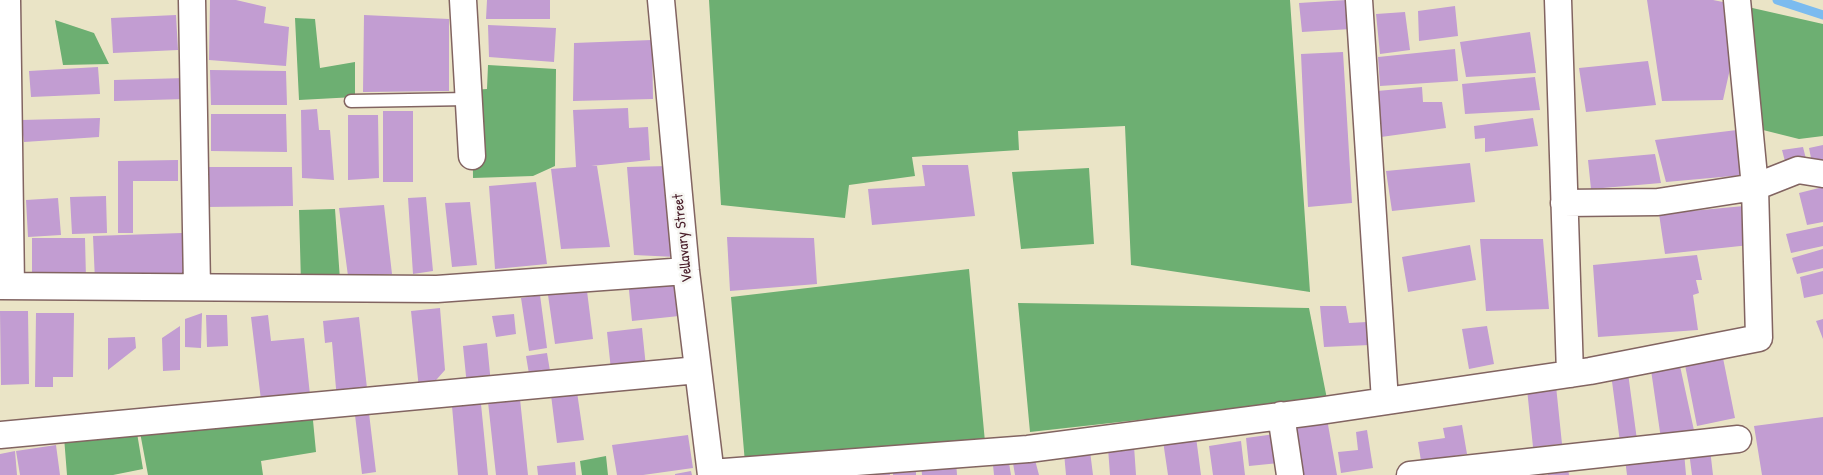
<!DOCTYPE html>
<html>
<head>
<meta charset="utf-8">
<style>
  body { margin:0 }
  canvas { display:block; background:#eae4c6 }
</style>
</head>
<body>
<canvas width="1823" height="475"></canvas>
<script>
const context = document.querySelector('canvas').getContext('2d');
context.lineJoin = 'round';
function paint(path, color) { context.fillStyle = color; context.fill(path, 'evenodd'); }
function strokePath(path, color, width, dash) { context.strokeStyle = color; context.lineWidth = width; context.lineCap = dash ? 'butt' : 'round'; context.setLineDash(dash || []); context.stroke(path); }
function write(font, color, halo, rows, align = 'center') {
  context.font = font + ' "Patrick Hand",sans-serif'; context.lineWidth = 5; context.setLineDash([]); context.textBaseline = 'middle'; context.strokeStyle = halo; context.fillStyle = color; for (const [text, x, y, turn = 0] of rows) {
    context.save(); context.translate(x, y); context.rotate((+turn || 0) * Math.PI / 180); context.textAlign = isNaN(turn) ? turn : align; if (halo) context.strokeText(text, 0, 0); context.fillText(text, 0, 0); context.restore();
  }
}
const forest = new Path2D(`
  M709 0H1290L1310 292 1131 265 1125 126 1018 131 1019 150 912 157 915 176 849 185 845 218 721 205Z
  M1748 7 1823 24V136L1799 139 1763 130Z
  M295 18 315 19 320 68 355 62V97L299 100Z
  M55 20 94 33 109 64 63 65Z
  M488 65 556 69 555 166 533 176 473 178 472 90 487 89Z
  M1089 168 1094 244 1021 249 1012 172Z
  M335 209 340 280 301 283 299 210Z
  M969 269 985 442 745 463 731 297Z
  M1018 303 1309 308 1327 399 1030 432Z
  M312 410 316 452 261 461 263 475H148L139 427Z
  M136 427 143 469 113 475H67L64 437Z
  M606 456 608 475H582L580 461Z`);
const stream = new Path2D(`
  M1777 0 1823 15`);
const building = new Path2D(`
  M210 0H236L266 7 264 23 289 27 286 66 209 60Z
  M487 0H550V19H486Z
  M1347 0 1351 29 1302 32 1299 3Z
  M1647 0H1713L1723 2 1732 60 1723 100 1662 101Z
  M1455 6 1458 36 1419 41 1418 11Z
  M1405 12 1410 50 1380 54 1376 14Z
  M176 15 178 50 113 53 111 18Z
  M364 15 449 19V91L363 92Z
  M488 25 556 28 554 62 489 57Z
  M1530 32 1536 73 1466 77 1460 42Z
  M652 40 653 99 573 101 574 43Z
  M1455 49 1458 81 1380 86 1378 57Z
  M1343 52 1352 203 1308 207 1301 54Z
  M1648 61 1656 105 1586 112 1579 68Z
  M98 67 100 94 31 97 29 71Z
  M210 70 286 71 287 105H211Z
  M1535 77 1540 110 1465 114 1462 84Z
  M186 78V99L114 101V80Z
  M1422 87 1423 102H1442L1446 128 1381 137 1377 91Z
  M628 108 629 128 648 127 650 160 591 166H597L610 247 561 249 551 169 576 167 573 110Z
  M317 109 319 130H330L334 180 302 178 301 110Z
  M383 111H413V182H383Z
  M211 114H286L287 152 211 151Z
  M348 115H378L379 178 348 180Z
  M100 118 99 137 24 142 21 120Z
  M1533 118 1538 146 1485 152V138L1475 139 1474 126Z
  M1737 130 1744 175 1666 182 1655 140Z
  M1823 145V167L1813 168 1809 148Z
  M1803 147 1808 167 1787 169 1782 150Z
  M1655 154 1661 183 1591 189 1588 160Z
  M178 160V181H133V233H118V161Z
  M1470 163 1475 202 1392 211 1386 171Z
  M922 165H968L975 216 872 225 868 189 925 186Z
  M668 166 676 257 634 255 627 167Z
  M206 167H292L293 206 206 207Z
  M536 182 547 264 495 269 489 186Z
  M1823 187V222L1807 225 1799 193Z
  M106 196 107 233 72 234 70 197Z
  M426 197 433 271 413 274 408 198Z
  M58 198 61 235 28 237 26 200Z
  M470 202 477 265 452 267 445 203Z
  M384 205 392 274 348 276 339 208Z
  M1744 206 1750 245 1665 254 1659 214Z
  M1823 226V246L1791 253 1786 234Z
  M182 233 184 278 95 281 93 236Z
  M727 237 814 238 817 284 730 291Z
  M32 238H85L86 279H32Z
  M1480 239H1543L1549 309 1486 311Z
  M1470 245 1476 280 1408 292 1402 257Z
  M1823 249V268L1797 274 1792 258Z
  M1697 255 1702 280H1696L1699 293 1693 295 1698 330 1598 337 1593 265Z
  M1823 271V294L1804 298 1800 277Z
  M676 276 679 316 632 321 628 280Z
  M586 283 593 339 555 344 547 288Z
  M540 295 547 348 529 351 521 298Z
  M1320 306H1346L1349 323 1367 322 1370 345 1324 347Z
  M440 308 445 370 429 388 419 389 411 311Z
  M0 311H28L29 384 1 385Z
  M36 313H74L73 377H53V387H35Z
  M202 313 201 348 185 347V319Z
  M514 314 516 334 496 337 492 316Z
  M206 315H227L228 346 207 347Z
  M268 315 271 341 304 338 310 395 261 400 251 317Z
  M359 317 368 397 337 400 332 342 325 343 323 321Z
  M1823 319V339L1816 321Z
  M180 326V370L163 371 162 338Z
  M1487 326 1494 364 1469 369 1462 329Z
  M642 328 646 367 611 370 607 332Z
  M135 337 136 348 108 370V338Z
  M487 343 491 384 467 386 463 346Z
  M547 353 550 371 529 374 526 356Z
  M1723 358 1735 418 1697 426 1685 365Z
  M1680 366 1695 435 1661 439 1651 370Z
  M1628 373 1637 440 1620 442 1611 374Z
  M1556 386 1562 444 1533 447 1527 389Z
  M577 392 584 440 557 443 551 395Z
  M520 399 528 475H496L488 402Z
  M481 404 488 475H458L452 406Z
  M369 413 376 472 362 474 355 415Z
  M1823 417V475H1762L1754 426Z
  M1327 419 1337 475H1301L1291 420Z
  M1462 425 1467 454 1421 461 1418 442 1445 438 1443 428Z
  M1367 430 1373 468 1341 473 1338 452 1358 450 1356 432Z
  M1275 434 1279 463 1249 466 1246 438Z
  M688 435 693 468 643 475H617L612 445Z
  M1196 437 1201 475H1168L1163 441Z
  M1241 441 1245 475H1213L1209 446Z
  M56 445 60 475H20L16 451Z
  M1134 446 1136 475H1110L1108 448Z
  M1710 449 1713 475H1692L1689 452Z
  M15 451 17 475H0V454Z
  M1090 451 1093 475H1066L1064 453Z
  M1684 452 1686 475H1627L1625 459Z
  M1035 460 1039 475H1015L1013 463Z
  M956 461 957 475H922L921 464Z
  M1567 461 1569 475H1548L1547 463Z
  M575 462 576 475H538L537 466Z
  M1009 463 1011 475H994L993 465Z
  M890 469V475H857Z
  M691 471 692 475H675V474Z
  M916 472V475H893V473Z`);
const service = new Path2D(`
  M351 101 468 99`);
const minor = new Path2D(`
  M7 0 11 286
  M192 0 197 287
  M463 0 472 156
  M661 0 686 271 711 475
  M1359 0 1385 401
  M1558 0 1570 374
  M1564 203 1658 202 1755 187 1798 170 1823 174
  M0 286 437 289 686 271
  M1281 415 1290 475
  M0 435 698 370
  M711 473 1028 449 1319 411 1590 371 1759 338 1755 187 1737 0
  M1410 475 1738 439`);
const streetNames = [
  ["Vellavary Street",683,238,-96]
];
paint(forest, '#6daf72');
strokePath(stream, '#7bbbef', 9);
paint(building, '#c29dd2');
strokePath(service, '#826461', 15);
strokePath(minor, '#826461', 29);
strokePath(service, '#fff', 12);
strokePath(minor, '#fff', 26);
write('15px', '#4a1f2b', '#f6f6f2', streetNames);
</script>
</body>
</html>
